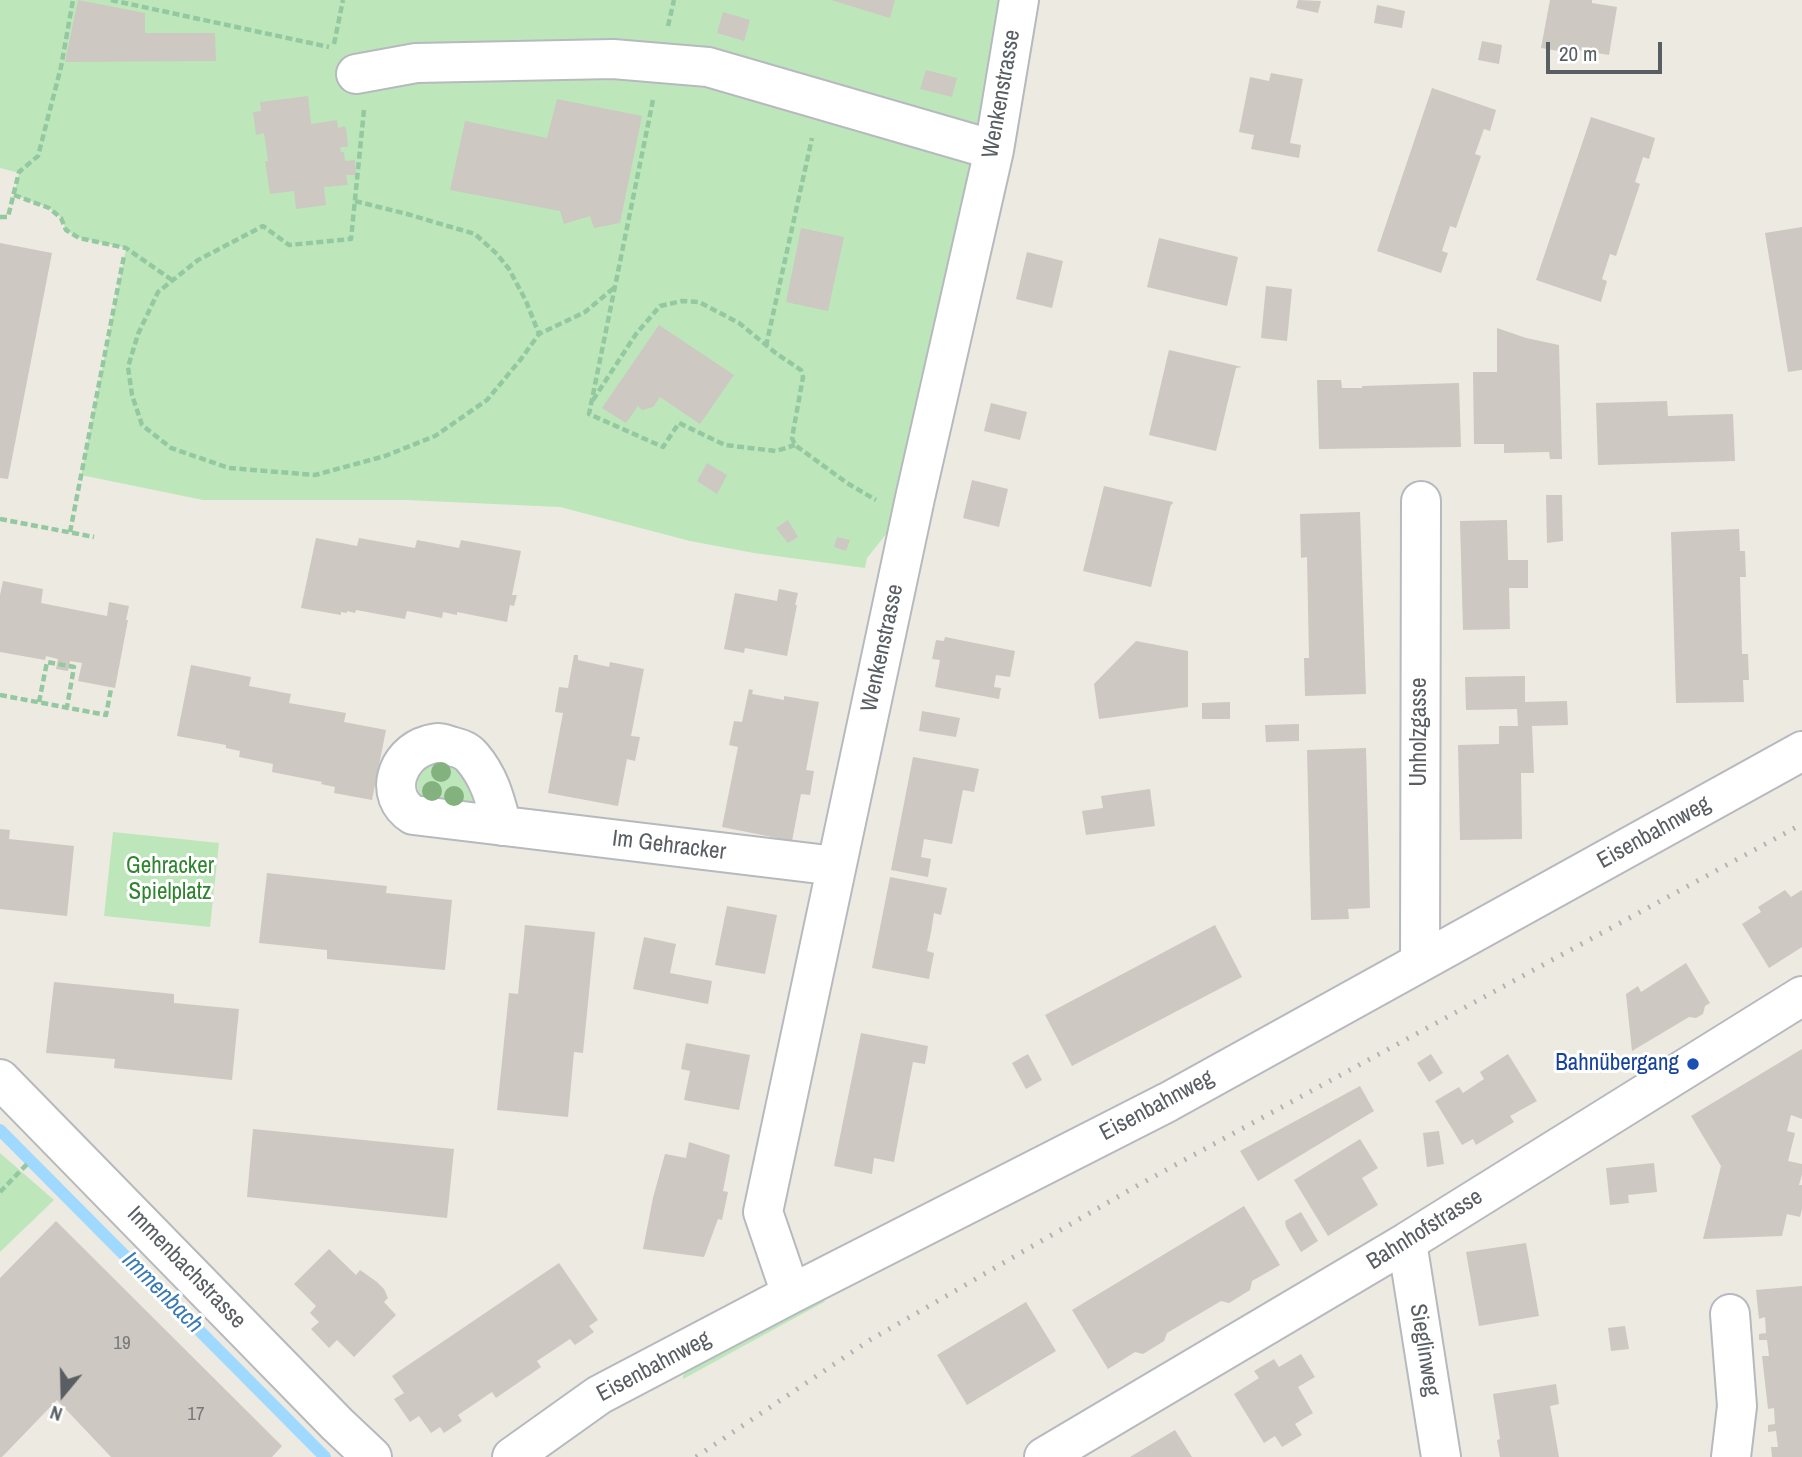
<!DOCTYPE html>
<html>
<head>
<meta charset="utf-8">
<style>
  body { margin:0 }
  #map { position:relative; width:1802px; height:1457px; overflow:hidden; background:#edeae1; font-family:"Archivo Narrow",sans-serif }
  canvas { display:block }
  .north { position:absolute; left:28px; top:1359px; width:70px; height:70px; -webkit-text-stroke:5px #fff; paint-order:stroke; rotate:199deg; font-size:19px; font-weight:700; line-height:28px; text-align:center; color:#595e63 }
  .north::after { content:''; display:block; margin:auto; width:24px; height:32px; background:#595e63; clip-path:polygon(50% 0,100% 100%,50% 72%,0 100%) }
  .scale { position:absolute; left:1546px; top:42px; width:116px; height:32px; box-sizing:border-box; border:4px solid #595e63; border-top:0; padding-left:9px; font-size:21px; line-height:24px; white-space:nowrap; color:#595e63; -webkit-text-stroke:5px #fff; paint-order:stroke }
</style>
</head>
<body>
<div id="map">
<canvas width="1802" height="1457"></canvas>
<div class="north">N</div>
<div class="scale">20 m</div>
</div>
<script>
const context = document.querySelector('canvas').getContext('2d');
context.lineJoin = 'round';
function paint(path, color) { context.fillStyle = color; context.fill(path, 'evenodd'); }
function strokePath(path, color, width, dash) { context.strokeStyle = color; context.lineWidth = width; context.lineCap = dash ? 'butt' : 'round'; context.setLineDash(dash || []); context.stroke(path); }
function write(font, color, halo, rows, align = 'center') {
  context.font = font + ' "Archivo Narrow",sans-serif'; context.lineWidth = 6; context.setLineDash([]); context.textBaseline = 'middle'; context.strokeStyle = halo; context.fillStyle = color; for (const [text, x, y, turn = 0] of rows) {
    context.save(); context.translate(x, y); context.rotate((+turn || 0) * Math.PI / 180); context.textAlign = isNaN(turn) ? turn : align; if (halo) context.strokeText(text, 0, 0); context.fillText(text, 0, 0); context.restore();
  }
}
const green = new Path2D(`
  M0 0H1019L915 498 867 558 865 568 754 553 690 541 560 507 406 500H203L81 475 126 248 79 238 66 230 61 218 49 208 14 195 19 173 0 168Z
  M435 761 456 765 473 799 472 804 424 800C411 783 419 770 435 761Z
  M113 832 219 843 210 927 104 916Z
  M0 1153 54 1200 0 1252Z
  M826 1301 683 1379V1376L688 1367 799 1304Z`);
const stream = new Path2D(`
  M0 1130 325 1457`);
const building = new Path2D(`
  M78 0 145 13V33H215L216 61 65 62Z
  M831 0H895L890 18Z
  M1298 0 1321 1 1318 13 1296 8Z
  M1550 0H1592V3L1617 7 1609 55 1571 49 1570 53 1541 48Z
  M1377 5 1405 11 1402 28 1374 23Z
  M723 12 750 20 744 41 717 33Z
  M1482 41 1502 45 1499 64 1478 60Z
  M926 70 957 78 952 97 920 89Z
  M1271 73 1303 79 1290 143 1301 145 1299 158 1251 149 1254 135 1239 132 1250 77 1269 81Z
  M1432 88 1496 110 1490 131 1484 129 1475 154 1481 156 1456 228 1450 226 1442 251 1448 253 1441 273 1377 251Z
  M308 96 311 124 337 120 338 128 344 126 346 128 348 145 347 147H340L341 152H344L345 161 355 160 356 175H346L348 185 324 187 326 205 296 209 294 191 270 194 265 161H268L264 133 256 135 253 112 261 111 260 102Z
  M557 99 642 116 620 223 594 228 590 216 564 224 560 211 450 190 465 121 547 138Z
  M1591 117 1655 138 1649 159 1643 157 1635 182 1640 184 1616 256 1610 254 1602 279 1607 281 1601 302 1536 280Z
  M1802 227V370L1788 372 1765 233Z
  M801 228 844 237 828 311 786 302Z
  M1159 238 1238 257 1227 306 1147 287Z
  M0 243 52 253 8 479 0 478Z
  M1027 252 1063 261 1052 308 1016 299Z
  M1266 286 1292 289 1287 341 1261 338Z
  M659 325 734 375 700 424 660 397 653 407 642 410 638 406 626 423 602 408Z
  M1497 328 1526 338 1559 345 1562 459H1550L1549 452 1504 453V444H1474L1473 372H1497Z
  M1169 350 1242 367 1236 368 1216 451 1149 435Z
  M1317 380H1341L1342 388H1362V386L1459 383 1461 447 1319 449Z
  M1667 401 1668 416 1733 414 1735 461 1598 465 1596 403Z
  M991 403 1027 412 1020 440 984 431Z
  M707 463 727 475 717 494 697 481Z
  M972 480 1008 489 999 527 963 518Z
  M1104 486 1173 502 1172 505 1171 504 1151 587 1083 571Z
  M1546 495H1562L1563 541 1547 543Z
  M1360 512 1366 694 1305 696 1304 658H1309L1307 557 1301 558 1300 514Z
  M788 520 798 537 788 543 776 528Z
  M1507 520 1508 560H1528V588H1509L1510 629 1463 630 1460 521Z
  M1739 529 1740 551H1745L1746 577H1740L1742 654H1748L1749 680H1743L1744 702 1676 703 1671 532Z
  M837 537 850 540 846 551 834 547Z
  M316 538 357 546 359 538 415 548 417 540 459 548 461 540 521 551 512 595H517L514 606 510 605 507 622 457 612V615L443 612 442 618 407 611 405 619 356 610 355 613 347 611V613L341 612V615L301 608Z
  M3 581 43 589 41 603 107 616 109 602 129 606 126 620H128L115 688 78 681 82 663 70 661 68 671 56 669 58 659 46 656 45 660 0 652V595Z
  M779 589 798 593 795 605H797L787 656 745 648 744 653 724 649 735 593 777 601Z
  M945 637 1015 651 1010 677 996 675 994 687 1001 688 999 699 935 687 940 660 932 659 936 640 944 641Z
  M1136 641 1188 651V707L1099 719 1094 684Z
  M574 655H578V660L609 667 610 662 644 669 631 736 640 737 635 761 627 759 618 806 548 793 563 713 555 712 559 687 568 688Z
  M191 665 251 677 249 686 291 694 289 703 346 713 344 722 386 730 372 800 334 793 335 787 321 784 322 782 272 772 273 764 239 757 240 751 226 748V745L177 736Z
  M1525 676V702L1567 701 1568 725 1532 726 1534 773H1521L1522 839 1460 840 1458 745 1499 744V726H1518L1517 709 1466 710 1465 677Z
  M749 689 753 690 752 694 784 700V696L819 702 806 770 814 771 810 795 801 794 792 841 722 827 738 747 729 745 734 721 742 722Z
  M1230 702V719H1202V703Z
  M922 711 960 718 956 737 919 731Z
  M1299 724V741L1266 742 1265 725Z
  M1366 748 1370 908 1348 909 1349 919 1311 920 1307 750Z
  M913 757 979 769 974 792 963 790 952 844 924 839 921 857 931 859 928 877 891 870Z
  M1150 789 1155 826 1086 835 1082 811 1103 808 1101 796Z
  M0 829 10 830 9 839 74 846 67 916 0 909Z
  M267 873 387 886 386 893 452 900 445 970 327 959V950L259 943Z
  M890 877 947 888 941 915 934 913 931 932 927 951 934 953 929 979 872 968Z
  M1785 890 1791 897 1802 890V947L1769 968 1742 924 1761 912 1758 907Z
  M727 906 777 915 765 974 715 965Z
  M525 925 595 932 583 1053 574 1052 568 1117 497 1110 509 993 518 994Z
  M1215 925 1242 977 1072 1066 1045 1015Z
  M644 937 676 944 670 973 712 981 708 1004 633 989Z
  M1686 963 1710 1003 1705 1006 1703 1014 1696 1018 1689 1017 1632 1051 1626 994 1638 986 1641 992Z
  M54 982 174 994V1003L239 1009 232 1080 114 1068 115 1059 46 1053Z
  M861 1033 928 1046 925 1064 913 1062 894 1162 874 1158 872 1174 834 1166Z
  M686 1043 750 1055 739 1110 684 1100 690 1071 681 1069Z
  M1802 1049V1119L1791 1115 1787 1131 1795 1133 1788 1161 1802 1164V1174L1799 1185H1802V1209L1800 1217 1787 1214 1782 1236 1703 1239 1721 1166 1691 1116Z
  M1028 1054 1042 1080 1026 1089 1012 1063Z
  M1431 1054 1443 1073 1429 1082 1417 1063Z
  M1508 1054 1537 1101 1510 1116 1514 1122 1476 1145 1473 1139 1462 1145 1435 1101 1459 1087 1463 1093 1484 1079 1480 1072Z
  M1360 1086 1374 1111 1258 1181 1240 1151Z
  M253 1129 454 1149 447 1218 247 1197Z
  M1439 1131 1444 1164 1427 1167 1423 1133Z
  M1360 1139 1378 1168 1362 1178 1378 1205 1328 1236 1294 1180Z
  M689 1142 730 1155 723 1191 728 1192 722 1220 718 1219 704 1257 643 1249 653 1198 665 1154 686 1158Z
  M1654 1163 1657 1192 1628 1195 1629 1203 1610 1205 1606 1168Z
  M1244 1206 1280 1265 1252 1281 1250 1290 1229 1303 1221 1301 1167 1333 1164 1341 1143 1354 1135 1352 1108 1369 1072 1310Z
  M1301 1212 1318 1241 1301 1252 1286 1227 1285 1221Z
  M56 1221 282 1446 272 1457H111L57 1400 2 1457H0V1278Z
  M1526 1243 1539 1316 1479 1326 1466 1252Z
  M329 1249 356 1275 360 1270 377 1282 384 1289 388 1298 384 1302 396 1315 354 1357 337 1340 329 1348 311 1329 319 1322 310 1313 316 1306 294 1284Z
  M559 1263 598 1320 589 1326 594 1332 575 1345 570 1339 537 1361 541 1367 496 1398 492 1392 458 1415 462 1421 444 1433 440 1427 431 1433 419 1416 410 1422 394 1399 404 1393 392 1376Z
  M1802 1286V1457H1772L1771 1447H1778L1776 1431 1768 1432V1425L1775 1424 1774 1408 1768 1409 1762 1356H1769L1767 1340H1759V1334L1766 1333 1765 1317 1759 1319 1756 1290Z
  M1026 1302 1056 1351 967 1405 937 1355Z
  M1625 1326 1629 1349 1611 1351 1608 1328Z
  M1301 1354 1315 1377 1298 1387 1313 1413 1295 1424 1302 1435 1282 1447 1275 1436 1264 1443 1234 1394 1259 1378 1254 1371 1274 1359 1279 1367Z
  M1556 1384 1559 1404 1550 1406 1559 1457H1500L1497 1440 1500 1439 1493 1394Z
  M1175 1430 1192 1457H1130Z`);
const path = new Path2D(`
  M111 0 329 47
  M668 26 674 0
  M334 44 343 0
  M653 100 589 414 663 447 679 423 725 445 776 451 795 445
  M364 110 351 239 289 245 263 226 198 260 158 292 138 334 128 367 132 395 142 425 171 448 229 468 315 475 385 456 435 436 487 400 521 359 539 334 585 312 615 287
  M14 195 49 208 61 218 66 230 79 238 126 248 172 280
  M355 201 407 214 475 234 497 254 509 269 526 301 539 334
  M0 217H8L19 172 38 156 61 67 73 0
  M766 346 812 138
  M593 400 636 334 660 306 682 301 699 302 739 323 777 354 801 370 803 377 792 438 795 445 847 483 876 500
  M0 519 94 537
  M70 532 124 256
  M0 695 106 715 111 689
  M39 702 47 662 74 667 67 707
  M0 1192 29 1162`);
const minor = new Path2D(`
  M356 74 416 63 613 59 708 67 994 150
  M502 826C495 800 490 778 472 757 467 751 462 749 454 747 449 746 443 743 438 743 437 743 430 744 428 745 396 754 383 796 413 815L836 866
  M1420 962 1421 501
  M0 1079 337 1424 372 1457
  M1407 1242 1441 1457
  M791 1294 763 1212 915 498 994 150 1019 0
  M1730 1314 1737 1406 1731 1457
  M512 1457 599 1395 791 1294 1168 1102 1802 751
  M1044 1457 1407 1242 1802 996`);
const rail = new Path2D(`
  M696 1457 870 1340 1133 1188 1802 824`);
const trees = [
  [441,772],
  [432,791],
  [454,796]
];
const markers = [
  [1693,1064,7,"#1a4fb4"]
];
const numberNames = [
  ["19",122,1344],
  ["17",196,1415]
];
const streetNames = [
  ["Wenkenstrasse",1002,94,-80],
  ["Wenkenstrasse",883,648,-78],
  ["Unholzgasse",1420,732,-90],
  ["Eisenbahnweg",1654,833,-29],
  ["Im Gehracker",669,846,7],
  ["Eisenbahnweg",1157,1106,-28],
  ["Bahnhofstrasse",1425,1230,-32],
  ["Immenbachstrasse",186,1268,46],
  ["Sieglinweg",1424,1350,81],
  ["Eisenbahnweg",654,1367,-28]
];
const parkNames = [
  ["Gehracker",170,867],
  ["Spielplatz",170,893]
];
const transitNames = [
  ["Bahnübergang",1679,1064]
];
const waterNames = [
  ["Immenbach",162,1293,45]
];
paint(green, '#bde7bb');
strokePath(stream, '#9fd9ff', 12);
paint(building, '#cdc8c2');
strokePath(minor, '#b6b9be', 42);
strokePath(path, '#94c8a1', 4.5, [7, 3.5]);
strokePath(minor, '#fff', 38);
strokePath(rail, '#b2b3b4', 5, [2, 9]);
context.fillStyle = '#84b27f';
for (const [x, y] of trees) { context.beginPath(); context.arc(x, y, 10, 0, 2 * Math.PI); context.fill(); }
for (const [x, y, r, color] of markers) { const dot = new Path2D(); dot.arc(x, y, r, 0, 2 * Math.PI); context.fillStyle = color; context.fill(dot); strokePath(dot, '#fff', 2.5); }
write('19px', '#76787b', null, numberNames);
write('23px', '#595e63', '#fff', streetNames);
write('23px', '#2f842f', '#fff', parkNames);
write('23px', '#164399', '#fff', transitNames, 'right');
write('italic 24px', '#387ab6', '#fff', waterNames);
</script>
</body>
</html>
